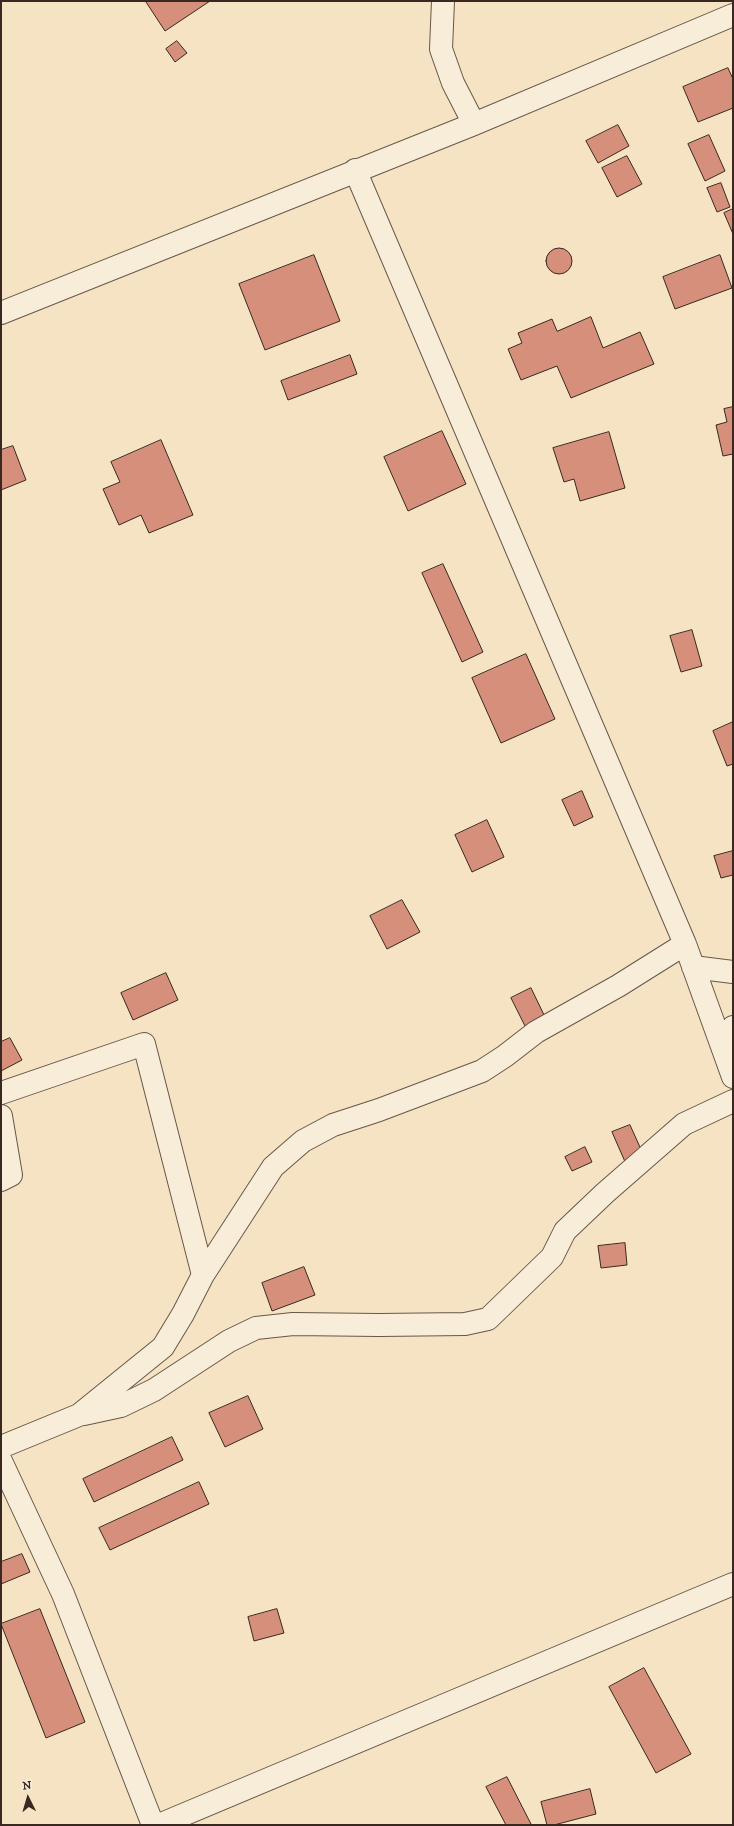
<!DOCTYPE html>
<html>
<head>
<meta charset="utf-8">
<style>
  body { margin:0 }
  #map { position:relative; width:734px; height:1826px; overflow:hidden; background:#f5e3c4; font-family:"IM FELL DW Pica",serif }
  canvas { display:block }
  .frame { position:absolute; inset:0; border:2px solid #39281f; pointer-events:none }
  .north { position:absolute; left:8px; top:1778px; width:40px; height:40px; -webkit-text-stroke:3px #f8edd9; paint-order:stroke; rotate:355deg; font-size:11px; font-weight:700; line-height:16px; text-align:center; color:#39281f }
  .north::after { content:''; display:block; margin:auto; width:14px; height:18px; background:#39281f; clip-path:polygon(50% 0,100% 100%,50% 72%,0 100%) }
</style>
</head>
<body>
<div id="map">
<canvas width="734" height="1826"></canvas>
<div class="frame"></div>
<div class="north">N</div>
</div>
<script>
const context = document.querySelector('canvas').getContext('2d');
context.lineJoin = 'round';
function paint(path, color) { context.fillStyle = color; context.fill(path, 'evenodd'); }
function strokePath(path, color, width, dash) { context.strokeStyle = color; context.lineWidth = width; context.lineCap = dash ? 'butt' : 'round'; context.setLineDash(dash || []); context.stroke(path); }
const building = new Path2D(`
  M147 1H210L165 31 146 2Z
  M177 41 187 53 175 62 166 49Z
  M728 68 733 79V108L698 122 683 87Z
  M618 125 629 146 598 163 586 141Z
  M709 135 725 171 705 181 688 144Z
  M627 156 642 184 617 197 602 168Z
  M721 183 730 207 717 212 707 188Z
  M733 209V234L724 213Z
  M546 261a13 13 0 1 1 26 0a13 13 0 1 1-26 0Z
  M314 255 340 321 265 350 239 284Z
  M720 255 732 288 675 309 663 277Z
  M591 317 603 348 640 332 654 364 571 398 557 366 521 380 508 349 522 343 518 333 552 319 557 331Z
  M350 355 357 374 288 400 281 381Z
  M733 407V454L723 456 716 425 727 422 724 409Z
  M442 431 466 484 408 511 384 457Z
  M609 432 625 488 580 501 574 479 564 482 553 448Z
  M161 440 193 515 149 533 141 515 119 525 103 489 120 482 111 462Z
  M13 446 26 480 1 490V450Z
  M443 564 483 652 462 662 422 573Z
  M692 630 702 666 681 672 670 636Z
  M526 654 555 719 501 743 472 678Z
  M733 722V764L727 766 713 731Z
  M582 791 593 817 574 826 562 800Z
  M487 820 504 857 472 872 455 835Z
  M733 851V875L721 878 714 856Z
  M402 900 420 932 387 949 370 916Z
  M166 973 178 1000 133 1020 121 993Z
  M531 988 546 1019 526 1028 511 998Z
  M10 1038 22 1060 1 1071V1042Z
  M630 1125 644 1156 626 1164 612 1132Z
  M585 1147 592 1162 572 1171 565 1157Z
  M625 1243 627 1265 601 1268 598 1246Z
  M304 1267 315 1295 272 1311 262 1283Z
  M248 1396 263 1429 225 1447 209 1413Z
  M172 1437 183 1460 94 1502 83 1479Z
  M199 1482 209 1504 110 1550 99 1528Z
  M22 1554 30 1572 1 1584V1562Z
  M40 1609 85 1722 46 1738 1 1624Z
  M277 1609 284 1633 254 1641 248 1617Z
  M644 1668 691 1754 656 1773 609 1687Z
  M507 1777 531 1824 529 1825H506L486 1787Z
  M590 1789 596 1814 554 1825H547L541 1802Z`);
const street = new Path2D(`
  M443 1 441 49 453 83 474 124
  M355 170 685 944 733 1077
  M1 313 474 124 733 15
  M693 967 733 972
  M724 1051 733 1027
  M1 1093 144 1044 203 1275
  M1 1116 11 1175 1 1180
  M84 1414 121 1406 154 1390 229 1341 256 1328 293 1324 379 1325 465 1324 488 1319 552 1257 565 1231 605 1193 684 1124 733 1101
  M1 1447 79 1415 163 1347 183 1314 203 1275 273 1167 303 1141 333 1125 379 1110 482 1071 505 1056 536 1032 618 986 685 944
  M1 1461 63 1594 153 1825
  M159 1825 733 1584`);
paint(building, '#d58f7b');
strokePath(building, '#39281f', 1);
strokePath(street, '#685748', 24);
strokePath(street, '#f8edd9', 22);
</script>
</body>
</html>
